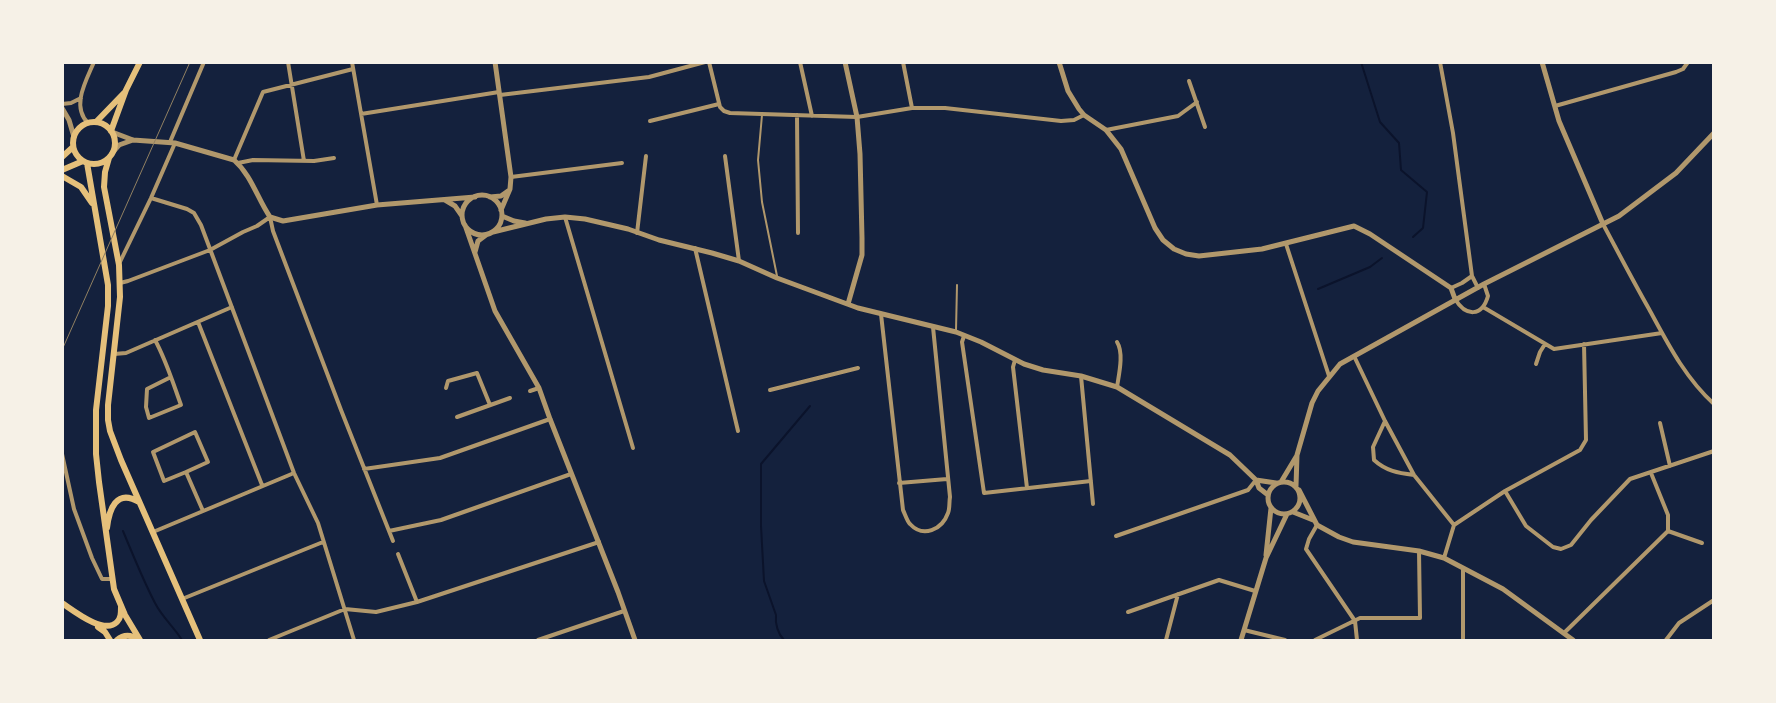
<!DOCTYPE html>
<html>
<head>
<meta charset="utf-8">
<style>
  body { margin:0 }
  #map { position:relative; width:1776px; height:703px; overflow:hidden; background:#14213d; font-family:Signika,sans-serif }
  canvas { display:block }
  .frame { position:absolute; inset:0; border:64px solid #f6f1e7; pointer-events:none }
</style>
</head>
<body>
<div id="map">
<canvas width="1776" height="703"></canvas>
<div class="frame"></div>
</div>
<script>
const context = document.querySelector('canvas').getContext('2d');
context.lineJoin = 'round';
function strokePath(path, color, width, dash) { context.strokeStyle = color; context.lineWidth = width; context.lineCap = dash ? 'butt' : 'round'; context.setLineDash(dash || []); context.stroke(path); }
const stream = new Path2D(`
  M1361 62 1380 122 1399 143 1401 170 1427 192 1423 228 1413 237
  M1318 289 1370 267 1382 258
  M123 531C133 555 143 580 155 603 162 617 174 627 182 640
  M784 640C778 634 775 624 776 615L764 581 761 526V464L810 406`);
const service = new Path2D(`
  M762 115 758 160 762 202 777 276
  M956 330 957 285`);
const minor = new Path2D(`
  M288 62 304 161
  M352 62 377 205
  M709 62 720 107 724 111 730 113 857 117 912 108H945L1061 121 1074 120 1084 115
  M800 62 812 116
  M903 62 912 108
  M1440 62 1453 133 1472 276 1478 288
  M1189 81 1205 127
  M500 95 649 77 705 62
  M62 104 71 103 81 98
  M1555 106 1676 72 1683 69 1688 62
  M361 114 499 92
  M797 115 798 233
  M650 121 719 104
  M88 123C71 106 86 81 94 62
  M1106 130 1178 116 1197 102
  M170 142 204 62
  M725 156 739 261
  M234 160 263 92 353 69
  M238 163 253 160 314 161 334 158
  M511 177 622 163
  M151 198 187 209 194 213 201 225 294 473 318 523 354 640
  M565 217 633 448
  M1603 224C1618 252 1633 281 1649 309 1667 342 1685 378 1714 404
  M637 233 646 156
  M1286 244 1329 376
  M695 248 738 431
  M119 264 151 198 175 143
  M120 283 128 281 210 250 243 232 257 226 270 217 273 231 341 410 393 541
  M1451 288 1462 283 1472 276
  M1455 299C1466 317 1482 317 1488 296L1484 284
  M1483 307 1554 349 1662 333
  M881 314 903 510C905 514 907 521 910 524 923 538 942 530 948 513 950 508 949 502 950 497L933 327
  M198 322 262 485
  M964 336 962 342 984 493 1091 481
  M155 340C166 360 173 383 181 405L149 418 146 407 147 389 171 377
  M114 354 126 353 232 307
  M1354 356 1385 421 1414 475 1454 525
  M1015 360 1013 367 1027 488
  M1536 364 1540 352 1545 344
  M1081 376 1093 504
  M1117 387C1119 374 1124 353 1117 342
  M446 388 448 381 477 373 490 405
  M770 390 858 368
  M530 391 539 388
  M457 417 510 398
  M1385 421 1373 447 1374 460C1386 471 1398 473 1414 475
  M1660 423 1670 466
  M62 454 74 509 92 558 102 579H112
  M364 469 440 458 550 419
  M186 472 164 481 153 452 195 432 208 462 186 472 203 511
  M899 483 947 479
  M1505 491 1526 526 1553 547 1561 549 1571 545 1591 520 1630 479 1714 451
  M1317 525 1309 539 1306 549 1355 621 1357 640
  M389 531 441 520 571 474
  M1668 531 1702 543
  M153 532 294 473
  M1116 536 1248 490 1256 480
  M398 554 417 602
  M1444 558 1454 525 1505 491 1580 450 1586 440 1584 344
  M1463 568V640
  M182 599 323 542
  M1128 612 1219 580 1255 591
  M1244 630 1285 640
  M1564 633 1668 531V515L1651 473
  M269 640 345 609 376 612 417 602 599 542
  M538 640 624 611
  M1166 640 1178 594
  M1315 640 1360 618H1420L1419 551
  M1666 640 1679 623 1714 600`);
const tertiary = new Path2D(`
  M495 62 511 177 510 189 501 210
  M845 62 857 117 860 154 862 238V255L848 304
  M1059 62 1068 91 1079 109 1084 115 1106 130 1121 149 1155 228 1163 240 1174 249 1186 254 1199 256 1262 249 1354 226 1370 234 1451 288 1455 299
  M1542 62 1559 121 1603 224
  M62 108 69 120 74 137
  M112 132 133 140 175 143 234 160C252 176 257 198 270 217L283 221 377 205 475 197
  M112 153 119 145 133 140
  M462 215a20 20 0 1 1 40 0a20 20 0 1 1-40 0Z
  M490 197 501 196 508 191
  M445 200 455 206 462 216
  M502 216 514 221 525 223
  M465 225 495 311 539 388 550 419 618 592 635 640
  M493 232 546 219 565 217 585 219 628 229 659 240 712 253 739 261 777 278 858 308 956 332 981 342 1024 364 1043 370 1081 376 1117 387 1230 455 1256 480 1259 488 1268 495
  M475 252 478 241 486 235
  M1256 480 1276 483
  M1268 498a16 16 0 1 1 32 0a16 16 0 1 1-32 0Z
  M1281 482 1296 457
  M1296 486 1297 455 1312 403 1318 391 1340 364 1484 284 1619 216 1676 173 1714 133
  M1299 490 1317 525 1339 537 1353 542 1419 551 1444 558 1503 589 1573 640
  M1293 512 1313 520
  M1266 555 1271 508
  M1241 640 1266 558 1287 514`);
const primary = new Path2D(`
  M62 603C74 611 104 635 117 622 121 618 121 613 121 607
  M98 627 105 632 110 640
  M117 640C124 634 132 635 139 640`);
const trunk = new Path2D(`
  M96 122 124 93
  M73 143a21 21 0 1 1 42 0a21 21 0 1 1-42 0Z
  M111 131 126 90 140 62
  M62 157 73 147
  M109 158 105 172 104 187 119 265 120 297 108 405V420L110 431 121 460 200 640
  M87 163 108 285V306L96 410V454L99 482 114 589 125 615 140 640
  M62 170 83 161
  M62 176 81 187 92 203
  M107 528C109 510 116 488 139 502`);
const tram = new Path2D(`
  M62 350 190 62`);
strokePath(stream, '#0b132b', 2);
strokePath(service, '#b1986c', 2);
strokePath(minor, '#b1986c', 4);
strokePath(tertiary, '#b1986c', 5);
strokePath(primary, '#e5c07b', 6);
strokePath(trunk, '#e5c07b', 6);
strokePath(tram, '#918062', 1);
</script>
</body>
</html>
